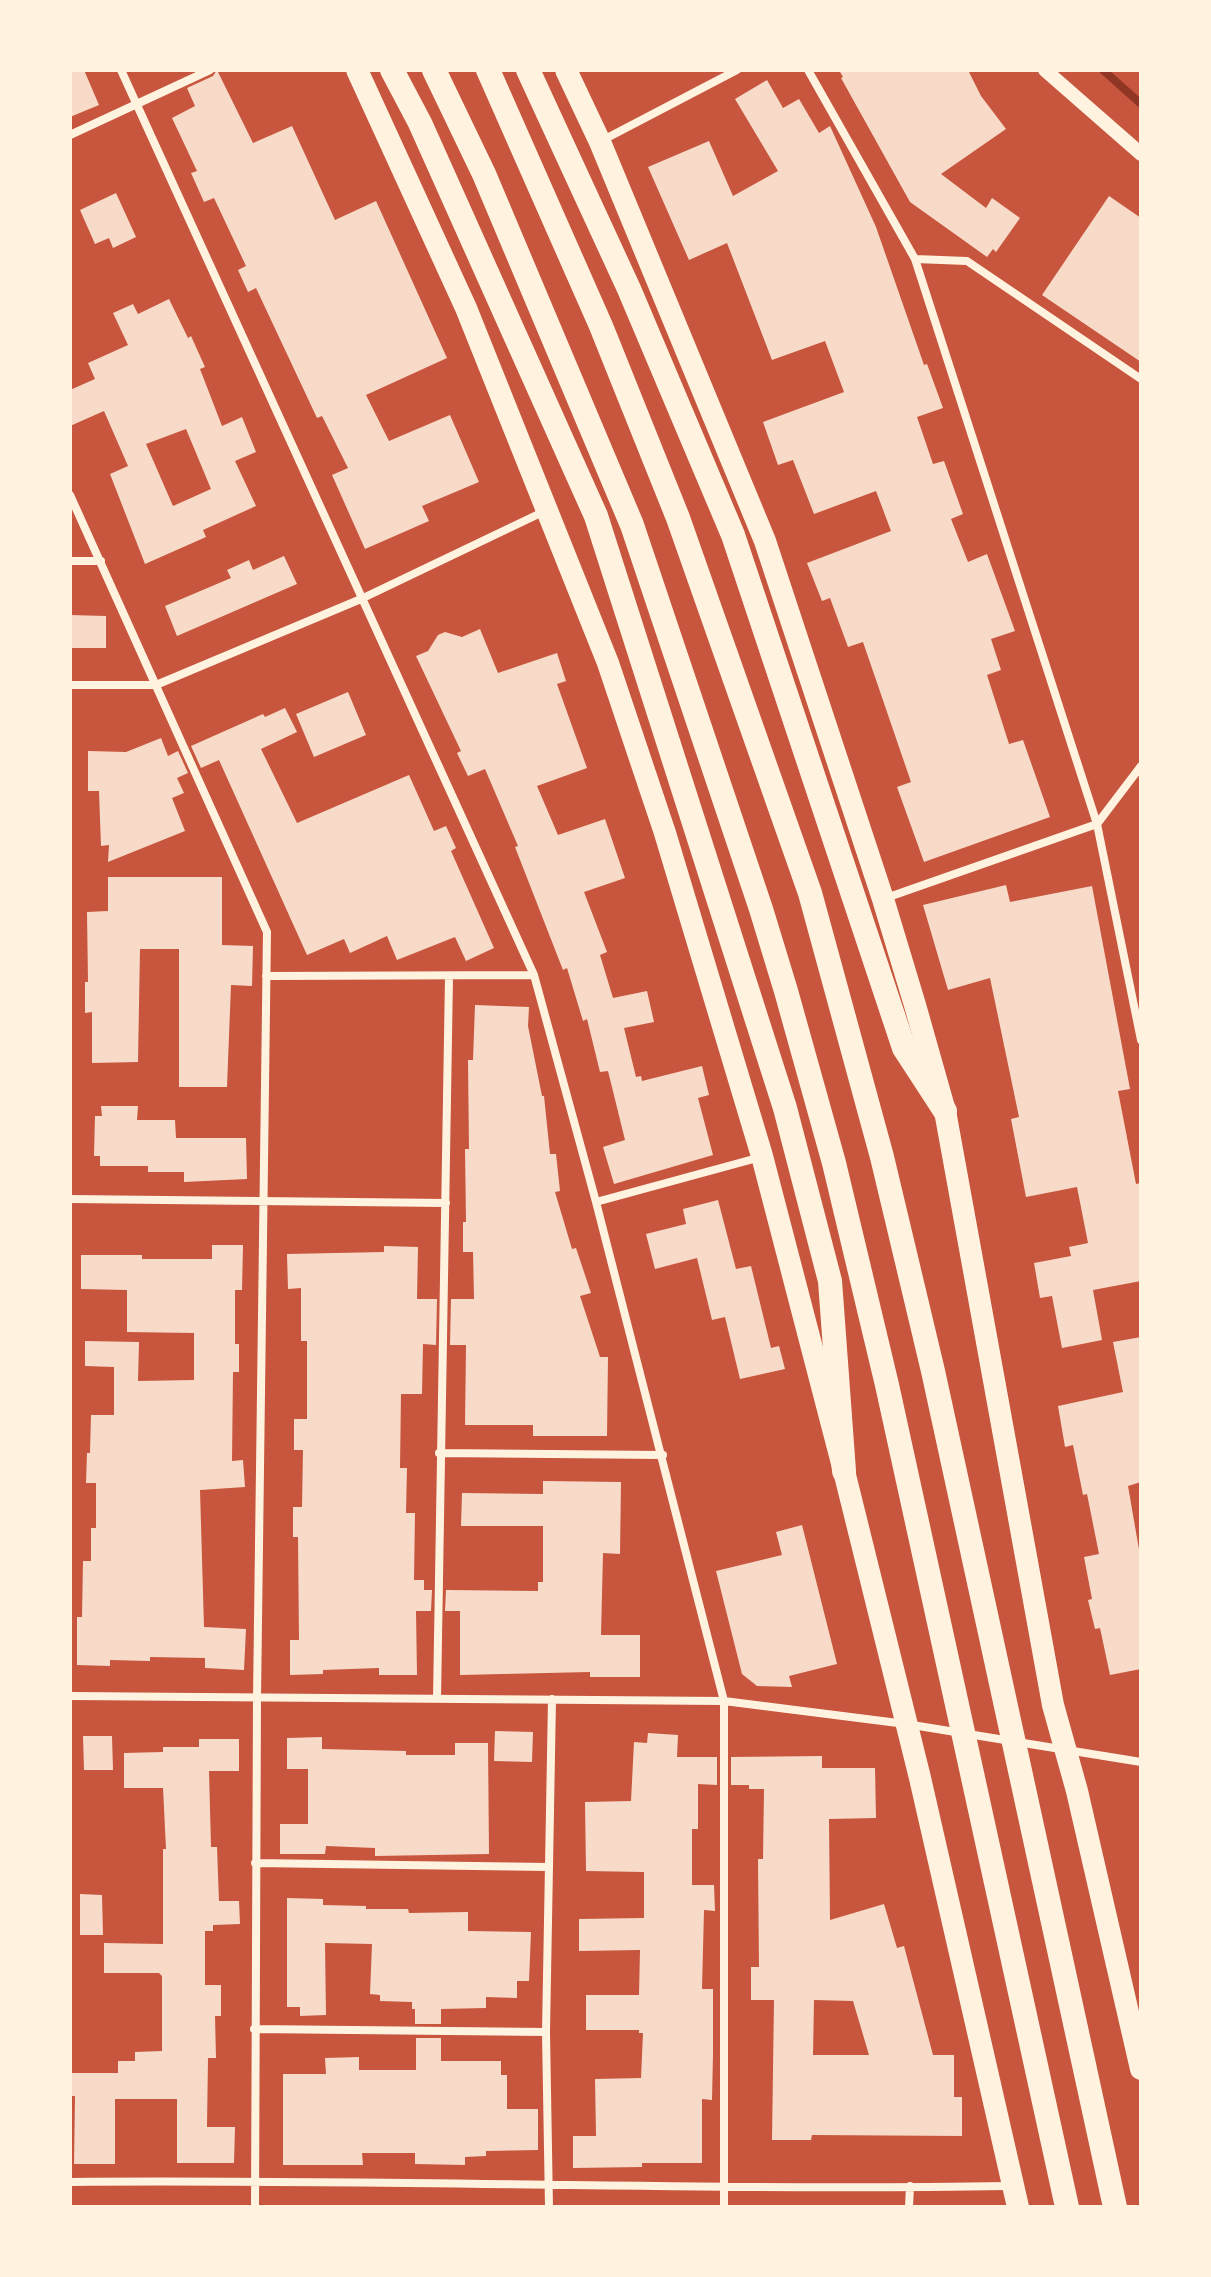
<!DOCTYPE html>
<html>
<head>
<meta charset="utf-8">
<style>
  body { margin:0 }
  #map { position:relative; width:1211px; height:2277px; overflow:hidden; background:#c8553d; font-family:Ubuntu,sans-serif }
  canvas { display:block }
  .frame { position:absolute; inset:0; border:72px solid #fff3e0; pointer-events:none }
</style>
</head>
<body>
<div id="map">
<canvas width="1211" height="2277"></canvas>
<div class="frame"></div>
</div>
<script>
const context = document.querySelector('canvas').getContext('2d');
context.lineJoin = 'round';
function strokePath(path, color, width, dash) { context.strokeStyle = color; context.lineWidth = width; context.lineCap = dash ? 'butt' : 'round'; context.setLineDash(dash || []); context.stroke(path); }
function paint(path, color) { context.fillStyle = color; context.fill(path, 'evenodd'); }
const stream = new Path2D(`
  M1103 70 1141 104`);
const building = new Path2D(`
  M70 70H84L99 105 70 117Z
  M217 70 253 143 292 126 335 220 376 201 447 358 366 395 389 441 450 415 479 482 422 506 429 521 365 549 332 475 348 468 322 416 317 418 256 288 248 292 238 270 246 266 214 198 204 202 191 173 197 171 172 118 195 106 187 88 213 76Z
  M839 70H968L981 96 1006 129 941 174 986 208 992 198 1020 218 996 252 993 249 987 257 910 202 841 78 843 77Z
  M767 80 783 108 799 99 819 133 830 126 876 227 924 365 927 364 943 408 917 417 933 464 944 461 963 514 951 519 968 562 987 554 1015 631 991 639 1001 670 987 675 1009 744 1023 740 1050 817 924 862 897 787 911 782 863 642 848 647 830 598 822 601 807 563 891 531 876 491 814 514 793 460 778 465 763 422 844 392 825 341 772 360 727 243 689 260 648 167 709 141 733 196 778 171 735 99Z
  M116 193 136 237 113 248 109 238 95 244 80 210Z
  M1109 196 1141 218V362L1042 295Z
  M169 299 188 338 191 336 205 367 200 369 222 426 242 417 256 452 235 461 256 506 203 530 206 537 145 564 110 474 128 466 104 411 70 426V390L95 379 88 363 128 345 113 313 133 304 138 314ZM186 429 211 489 173 506 146 444Z
  M284 556 297 584 177 636 165 606 231 578 227 570 249 560 253 570Z
  M70 615 106 616V648H70Z
  M480 629 498 673 557 653 566 681 557 684 587 768 537 786 558 835 605 819 625 878 584 892 607 952 600 955 613 998 647 991 654 1022 624 1028 636 1077 641 1076 642 1081 702 1066 709 1095 698 1098 713 1155 614 1184 603 1147 625 1140 608 1071 600 1072 587 1019 583 1021 567 968 563 970 515 847 518 846 485 769 468 776 457 753 461 751 416 656 428 651 438 635 445 632 462 637Z
  M348 692 366 735 314 757 296 714Z
  M285 708 297 732 261 749 297 823 409 775 434 831 446 826 456 848 451 851 494 948 466 961 455 937 397 960 387 936 350 953 344 939 307 955 219 760 201 768 191 746 263 714 265 717Z
  M161 738 168 756 178 751 188 773 177 778 184 793 172 798 185 831 108 862 109 845 101 846 99 791H88V751L126 752Z
  M108 877H222V945L253 946 252 986 231 985 227 1087H179V949H140L138 1062 92 1063V1012L85 1013V982H88L87 912 108 911Z
  M1006 885 1010 902 1092 886 1130 1089 1118 1091 1136 1184 1141 1183V1281L1093 1290 1102 1340 1062 1348 1052 1296 1040 1298 1034 1263 1071 1256 1069 1247 1088 1243 1077 1187 1026 1197 1011 1119 1019 1117 990 978 948 990 923 905Z
  M475 1005 529 1007 528 1026 542 1096H544L550 1154H556L560 1191 555 1192 572 1249 576 1248 591 1293 580 1296 600 1357H608L607 1436H533V1425H465L466 1345H450L451 1299H474L473 1252H463V1222H466L465 1149H469L468 1060H473Z
  M101 1106H138L137 1120H175L176 1138H246L247 1179 184 1182V1172H148V1166H100V1156H94L95 1116H102Z
  M718 1200 736 1269 751 1266 771 1348 779 1346 785 1369 740 1379 725 1317 712 1320 697 1258 655 1269 646 1234 686 1224 683 1209Z
  M212 1245H243L242 1290H235V1344H239V1372H233L232 1461 243 1460 245 1487 200 1490 204 1627 246 1629 244 1670 205 1668V1658L150 1657V1661L110 1660V1666L77 1665V1617H82L83 1561H91V1528H96V1483H86L87 1453H90L91 1415H114V1367L85 1366V1341L139 1342 138 1381 194 1380V1333L127 1332V1290L81 1289V1255H142V1259H212Z
  M384 1246 418 1247 417 1299H437L436 1345 423 1344 422 1394H401L400 1468H407L406 1513H415L414 1580H424V1590H432L431 1611H416L417 1675H379V1668L323 1670V1674L290 1675V1640H299L298 1537H293V1507H302L303 1450H294V1419H307V1341H301V1288L288 1289 287 1254 384 1252Z
  M1141 1337V1482L1128 1486 1141 1561V1669L1110 1675 1100 1628 1095 1629 1088 1600 1092 1599 1084 1557 1099 1554 1087 1494 1083 1495 1073 1445 1065 1447 1058 1406 1123 1392 1113 1342Z
  M543 1481 621 1482 620 1554 603 1553 601 1635H640V1677H590V1672L460 1675V1611H445L446 1590 538 1591V1582H543V1526H461L462 1493 543 1494Z
  M802 1525 837 1664 789 1676 792 1687 757 1686 742 1674 716 1571 782 1555 776 1532Z
  M495 1731 533 1732 532 1762 494 1761Z
  M648 1733 678 1735 677 1757H717V1785L698 1784V1829H692V1885H714L715 1911 704 1910 702 1989H713V2054L712 2100 702 2099V2163H642V2167L573 2168V2136H596L595 2079 641 2078 643 2033H639V2030H586V1995H639L640 1950 579 1951V1919L644 1918V1872L586 1871 585 1802 631 1801 634 1742 647 1743Z
  M83 1736H112L113 1770H84Z
  M322 1737V1749L406 1751V1755H455V1743H488L489 1854 375 1856V1848L326 1846 325 1854H280V1824H308V1769H287V1738Z
  M199 1739H239V1771H209L211 1847H217L219 1901H239L240 1924 213 1925V1931H205V1985H221V2016H215L216 2058H208L207 2127H235L234 2163H177V2099H115V2164H74L75 2096H70V2073H118V2061H135V2052L162 2051V1976L159 1973H104V1943L163 1944V1849H166L163 1788H124V1753L163 1752V1747H199Z
  M822 1756V1768H875L876 1818 829 1819 830 1920 884 1904 897 1948 904 1946 933 2055H954V2097H962V2136L812 2135 811 2140H772L774 2000H751V1967H759L758 1859H763L764 1789H749V1785H731V1757ZM814 2000 853 2001 869 2055H813Z
  M80 1894 102 1895 103 1935H80Z
  M287 1898 323 1899V1905L366 1906V1909H408L409 1913 468 1912V1931L531 1932 529 1981H517V1998L486 1997V2008L441 2009V2024H415V2009H412V2002L380 2001V1995L370 1994 372 1944 325 1943 326 2015 300 2016V2007H287Z
  M416 2038H441V2061H501V2075H507V2109H538V2150L486 2151V2156L465 2157V2165L415 2164V2153H362L363 2165H283V2074H326L325 2058 359 2057V2070H416Z`);
const minor = new Path2D(`
  M121 70 534 975 596 1202 724 1701V2207
  M808 70 915 259 1097 824 1141 1040
  M70 135 210 70
  M603 140 737 70
  M915 259 967 261 1141 379
  M70 495 267 932 257 1698 255 2207
  M70 561H101
  M70 685H156L361 599 545 511
  M883 899 1097 824 1141 766
  M266 976 534 975
  M70 1199 446 1203
  M596 1202 761 1157
  M439 1453 663 1455
  M70 1696 724 1701 906 1724 1141 1762
  M437 1699 449 977
  M255 1863 548 1867
  M254 2029 546 2032
  M70 2182C383 2179 696 2191 1009 2186
  M549 2207 546 2032 552 1699
  M909 2207 910 2186`);
const tertiary = new Path2D(`
  M1045 70 1141 154`);
const trunk = new Path2D(`
  M357 70 466 308 608 663 665 833 762 1156 844 1471 920 1778 1018 2207
  M566 70 600 142 765 541 883 899 915 1005 945 1111 1053 1705 1077 1791 1141 2069`);
const motorway = new Path2D(`
  M392 70 420 123 596 516 785 1108 830 1281 844 1471
  M434 70 484 174 632 525 761 909 786 991 834 1163 887 1385 1067 2207
  M488 70 601 326 678 518 810 893 882 1157 933 1371 1115 2207
  M528 70 629 289 733 535 904 1048 945 1111`);
strokePath(stream, '#8f3625', 8);
paint(building, '#f7dbc8');
strokePath(minor, '#fff3e0', 8);
strokePath(tertiary, '#fff3e0', 14);
strokePath(trunk, '#fff3e0', 22);
strokePath(motorway, '#fff3e0', 24);
</script>
</body>
</html>
